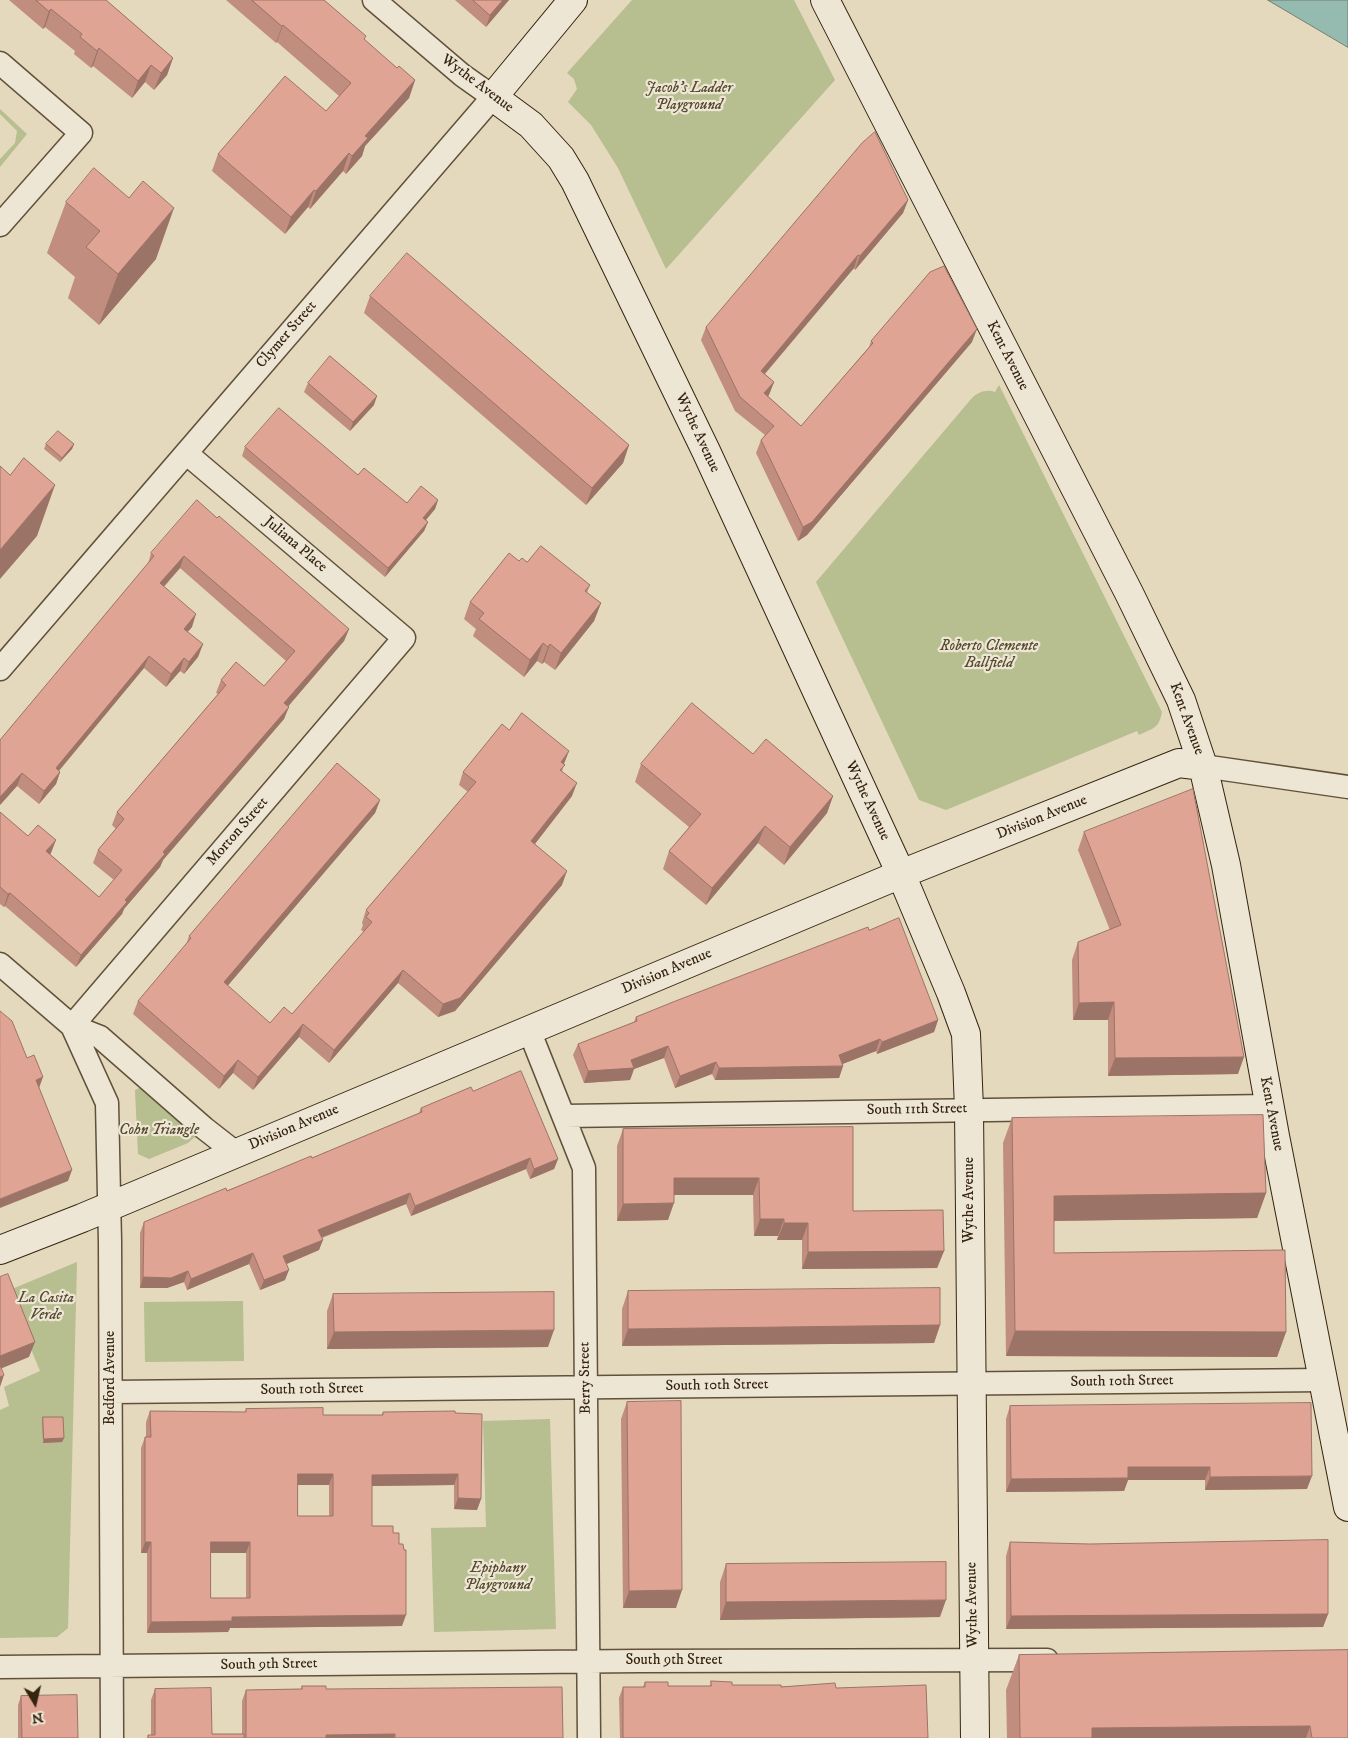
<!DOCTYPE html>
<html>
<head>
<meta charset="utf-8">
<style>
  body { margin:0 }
  #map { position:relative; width:1348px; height:1738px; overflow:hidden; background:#e4d8bd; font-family:"IM FELL DW Pica",serif }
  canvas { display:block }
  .north { position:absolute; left:10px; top:1678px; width:50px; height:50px; -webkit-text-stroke:4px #ede6d4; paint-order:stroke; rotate:171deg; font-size:14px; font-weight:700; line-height:20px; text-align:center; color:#35240f }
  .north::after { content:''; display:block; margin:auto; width:18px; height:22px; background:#35240f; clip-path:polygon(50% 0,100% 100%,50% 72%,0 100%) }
</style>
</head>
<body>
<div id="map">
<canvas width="1348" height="1738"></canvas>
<div class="north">N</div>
</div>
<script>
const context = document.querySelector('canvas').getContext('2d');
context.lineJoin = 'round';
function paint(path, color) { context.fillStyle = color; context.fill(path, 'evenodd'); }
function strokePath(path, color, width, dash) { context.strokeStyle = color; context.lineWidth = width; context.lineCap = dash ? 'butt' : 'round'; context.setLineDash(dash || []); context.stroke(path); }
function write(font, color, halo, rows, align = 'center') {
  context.font = font + ' "IM FELL DW Pica",serif'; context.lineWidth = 4.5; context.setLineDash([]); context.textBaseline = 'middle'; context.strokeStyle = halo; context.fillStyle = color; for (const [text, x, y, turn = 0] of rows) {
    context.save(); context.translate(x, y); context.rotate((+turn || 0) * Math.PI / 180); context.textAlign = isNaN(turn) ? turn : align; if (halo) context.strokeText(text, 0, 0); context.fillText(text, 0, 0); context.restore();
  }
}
const green = new Path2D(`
  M632 0H794L835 80 666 269 618 168 591 125 568 102 577 89 574 79 567 73Z
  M0 109 27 134 0 167V159L15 143 17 131 0 114Z
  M999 385 1162 712C1159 729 1153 728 1139 735L1137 731 946 810 919 800 816 582 972 398C978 392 987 389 995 392Z
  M141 1087 197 1135 188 1143 149 1159 138 1154 135 1090Z
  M77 1262 68 1628 57 1637 0 1638V1410L9 1406 4 1387 40 1371 7 1291Z
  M243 1301 244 1361 145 1362 144 1302Z
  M550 1419 556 1629 434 1632 431 1528 486 1527 483 1421Z`);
const water = new Path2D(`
  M1268 0H1348V47Z`);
const street = new Path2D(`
  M0 63 81 133 0 225
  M0 669 493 97 462 75 374 0
  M1203 766 1348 787
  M0 964 72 1026 100 1037 204 1128 236 1153
  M72 1026 404 638 186 453
  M72 1026 107 1103 110 1242 112 1738
  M529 1030 584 1168 589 1738
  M565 1116 1270 1106
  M111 1392 1324 1380
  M0 1667 640 1661 1047 1660`);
const secondary = new Path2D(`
  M573 0 493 97 531 125 561 158 575 181 706 451 901 874 951 993 966 1034 969 1109 975 1738
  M825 0 1129 593 1181 700 1203 766 1226 865 1275 1136 1348 1507
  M0 1250 82 1218 901 874 1179 763 1203 766`);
const wall = new Path2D(`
  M9 0H106L173 58 167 75 154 90 145 82 132 98 93 66 91 68 74 54 75 51 45 27 43 29Z
  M226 0H324L365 40 397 68 415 80 409 98 365 146 362 156 346 174 343 171 310 209 308 207 285 234 212 171 218 154 326 111 339 96 277 42 276 43Z
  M455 0H509L486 27Z
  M908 200 903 213 855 270 854 268 765 374 774 382 768 396 801 426 869 347 871 341 972 342 807 535 798 541 756 453 761 440 765 435 735 411 701 340 706 327Z
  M66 202 156 259 99 325 68 298 75 277 47 253Z
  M370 296 629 445 623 463 586 505 364 313Z
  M308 383 374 405 350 431 304 392Z
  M46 444H74L72 449 60 462 44 449Z
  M245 447 358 475 407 503 438 500 435 509 426 520 428 522 424 531 385 577 242 456Z
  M217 518 349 629 344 641 288 706 284 719 163 860 160 867 124 909 122 914 76 967 5 906 4 907 0 904V812L28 836 51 853 50 854 99 897 114 880 93 863 98 850 116 829 112 825 117 812 218 694 216 693 221 680 264 686 286 661 180 568 164 587 192 627 187 632 203 644 198 657 184 674 180 671 166 687 144 668 59 771 60 772 56 784 39 804 17 786 0 805 148 564 151 553Z
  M519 561 527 562 590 585 587 593 601 603 594 621 555 670 544 662 542 664 537 661 524 677 473 636 476 629 464 619 470 602Z
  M509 730 564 764 562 772 572 796 535 844 562 885 455 1011 438 1017 398 983 329 1063 299 1037 253 1090 233 1073 219 1089 133 1014 138 1001 186 945 189 936 380 800 375 813 227 986 270 1023 292 1014 364 932 361 930 363 925 362 923 366 910 468 792 459 785 463 772Z
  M753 754 833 796 827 813 784 865 758 843 706 905 663 869 669 851 689 827 635 782 641 764Z
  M1084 832 1238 1074 1108 1076V1020H1073L1072 960 1078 942 1110 930 1078 850Z
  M869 930 938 1020 934 1032 877 1054 876 1051 842 1064 843 1066 839 1078 715 1080 712 1074 675 1088 664 1058 634 1069 630 1080 584 1083 573 1055 578 1044 634 1022 636 1017Z
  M473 1091 558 1159 554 1169 530 1179 526 1169 411 1216 406 1204 322 1238 319 1250 287 1264 285 1280 260 1290 249 1264 187 1290 184 1282 167 1288H140V1233L144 1222 312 1158 419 1113 421 1108Z
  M1012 1118 1266 1193 1257 1218 1054 1221V1253L1286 1332 1277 1357 1006 1356 1003 1143Z
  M623 1129 853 1211 944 1251 937 1268 802 1269V1240H777L778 1236H754L753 1195H674L668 1220 617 1221V1146Z
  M628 1291 940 1325 934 1343 622 1346V1309Z
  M333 1294 548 1347 327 1349V1311Z
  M627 1402 676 1608H623L621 1419Z
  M1010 1406 1307 1489 1205 1490V1480H1128L1124 1491 1006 1492V1419Z
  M246 1409 323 1415H382L383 1412 455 1413 481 1499 477 1510 454 1509V1485L372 1486V1526L393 1533 402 1626 230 1628 228 1632 147 1633V1553H141V1448L145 1437H146V1422L150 1411 245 1412ZM298 1485H329V1516H298ZM211 1553H246V1598H211Z
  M43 1417 64 1438 62 1442 43 1443 42 1422Z
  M1010 1542 1328 1614 1323 1627 1006 1629V1556Z
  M726 1564 940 1617 720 1620V1582Z
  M1348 1650V1738H1007L1006 1690 1019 1655Z
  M711 1681 732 1685 836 1688 928 1738H620L619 1698 623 1687H643L645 1682 668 1686H710Z
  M302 1686 326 1689 563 1738H147L148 1735H151V1700L155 1689 212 1734H242V1701L246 1690 301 1689Z
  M21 1696 78 1738H18V1705Z`);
const shadedWall = new Path2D(`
  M503 0H509L486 27 490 15Z
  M51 9 45 27 43 29 49 11Z
  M283 25 277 42 276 43 282 26Z
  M99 48 93 66 91 68 97 51Z
  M173 58 167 75 154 90 161 73Z
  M151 65 145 82 132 98 138 81Z
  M415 80 409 98 365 146 362 156 346 174 352 156 365 136Z
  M349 153 343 171 310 209 316 191Z
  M314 190 308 207 285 234 291 217Z
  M908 200 903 213 855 270 860 256Z
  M174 208 156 259 99 325 118 274Z
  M858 255 854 268 756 384 761 371Z
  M977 329 972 342 807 535 798 541 803 527Z
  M774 382 769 395 759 406 764 393Z
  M377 396 374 405 350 431 353 422Z
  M74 444 72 449 60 462 62 458Z
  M629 445 623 463 586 505 592 488Z
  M55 485 37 536 0 579V550Z
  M438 500 435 509 420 527 423 518Z
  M428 522 424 531 385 577 388 568Z
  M184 556 180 568 155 596 160 583Z
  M601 603 594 621 555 670 561 653Z
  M196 614 192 627 179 642 184 629Z
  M349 629 344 641 280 716 284 703Z
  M543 643 537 661 524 677 530 660Z
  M203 644 198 657 184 674 189 662Z
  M550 644 544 662 542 664 548 647Z
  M149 656 144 668 51 780 56 768Z
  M184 658 180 671 166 687 171 674Z
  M289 707 284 719 163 860 160 867 124 909 122 914 76 967 81 955 163 852Z
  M569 751 564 764 556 775 561 762Z
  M60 772 56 784 39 804 44 791Z
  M22 773 17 786 0 805V797Z
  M577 783 572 796 527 854 531 841Z
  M833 796 827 813 784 865 790 847Z
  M380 800 375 813 219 996 224 982Z
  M765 826 758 843 706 905 712 888Z
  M56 840 51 853 42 864 46 851Z
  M567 871 562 885 455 1011 438 1017 443 1004Z
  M10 893 5 906 4 907 8 894Z
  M403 970 398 983 329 1063 334 1050Z
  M1114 1002 1108 1020H1073L1079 1003Z
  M938 1020 934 1032 877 1054 882 1042Z
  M303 1024 299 1037 253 1090 258 1077Z
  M880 1039 876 1051 835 1067 843 1066 839 1078 715 1080 719 1068 839 1055Z
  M668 1046 664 1058 634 1069 630 1080 584 1083 588 1071 631 1060Z
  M1244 1057 1238 1074 1108 1076 1115 1058Z
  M238 1060 233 1073 219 1089 224 1076Z
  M716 1062 712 1074 675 1088 680 1076Z
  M43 1077 39 1088 32 1090 36 1080Z
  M530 1158 526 1169 411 1216 415 1206Z
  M558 1159 554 1169 530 1179 534 1169Z
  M72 1170 68 1181 0 1208V1199Z
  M674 1178H759L753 1195H667Z
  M410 1193 406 1204 315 1240 318 1230Z
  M1266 1193 1257 1218 1045 1221 1054 1196Z
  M674 1203 668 1220 617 1221 623 1204Z
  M760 1219H784L778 1236H754Z
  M784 1223H808L802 1240H777Z
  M323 1240 319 1250 279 1267 283 1256Z
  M944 1251 937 1268 802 1269 808 1252Z
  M253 1253 249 1264 187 1290 191 1279Z
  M289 1270 285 1280 260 1290 264 1280Z
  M188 1271 184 1282 167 1288H140L143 1277Z
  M940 1325 934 1343 622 1346 628 1329Z
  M554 1330 548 1347 327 1349 334 1332Z
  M1015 1331 1286 1332 1277 1357 1006 1356Z
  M35 1342 29 1357 0 1369V1356Z
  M4 1375 0 1387V1377Z
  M64 1438 62 1442 43 1443 44 1439Z
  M1128 1467H1210L1205 1480H1128L1124 1491 1006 1492 1011 1479Z
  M298 1474H333L329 1485H294Z
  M458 1474 454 1485 368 1486 372 1475Z
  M1312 1476 1307 1489 1205 1490 1210 1477Z
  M458 1498 481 1499 477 1510 454 1509Z
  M145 1542H151L147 1553H141Z
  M211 1542H250L246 1553H207Z
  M682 1590 676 1608H623L629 1591Z
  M946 1600 940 1617 720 1620 726 1602Z
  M1328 1614 1323 1627 1006 1629 1011 1616Z
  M406 1615 402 1626 230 1628 228 1632 147 1633 151 1622 232 1617Z
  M1310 1726 1306 1738H1089L1092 1728Z
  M395 1734 394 1738H325L326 1735Z`);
const building = new Path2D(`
  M36 0H106L173 58 161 73 151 65 138 81 99 48 97 51 80 37 82 34 51 9 49 11Z
  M252 0H324L366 36 364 39 397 68 399 66 415 80 365 136 368 138 352 156 349 153 316 191 314 190 291 217 218 154 285 76 326 111 351 83 283 25 282 26Z
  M473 0H503L490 15Z
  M875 132 908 200 860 256 858 255 761 371 774 382 764 393 801 426 873 343 871 341 930 272 944 266 977 329 812 522 803 527 761 440 774 426 740 397 706 327 862 143Z
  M94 168 129 198 143 181 174 208 118 274 86 247 100 231 66 202Z
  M407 253 629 445 592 488 370 296Z
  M330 356 377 396 353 422 308 383Z
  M279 408 358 475 364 468 407 503 421 486 438 500 423 518 428 522 388 568 245 447Z
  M58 431 74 444 62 458 46 444Z
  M24 458 55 485 0 550V466L10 475Z
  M197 500 217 518 219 516 349 629 284 703 289 707 163 852 165 854 125 900 127 902 81 955 10 893 8 894 0 887V812L28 836 38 825 56 840 46 851 99 897 122 870 98 850 124 819 117 812 226 685 221 680 236 662 264 686 295 651 184 556 160 583 196 614 184 629 203 644 189 662 184 658 171 674 149 656 56 768 60 772 44 791 22 773 0 797V740L154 556 151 553Z
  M541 546 590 585 585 591 601 603 561 653 550 644 548 647 543 643 530 660 479 619 484 613 470 602 509 553 519 561 522 558 527 562Z
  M692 703 753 754 766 739 833 796 790 847 765 826 712 888 669 851 701 814 641 764Z
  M522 713 569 751 561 762 565 765 560 770 577 783 531 841 567 871 460 998 443 1004 403 970 334 1050 303 1024 258 1077 238 1060 224 1076 138 1001 191 938 189 936 337 763 380 800 224 982 270 1023 284 1007 292 1014 372 922 366 917 369 913 366 910 476 782 463 772 502 724 509 730Z
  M1193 789 1244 1057 1115 1058 1114 1002 1079 1003 1078 942 1121 925 1084 832Z
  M899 918 938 1020 882 1042 880 1039 839 1055 843 1066 719 1068 716 1062 680 1076 668 1046 631 1060 634 1068 588 1071 578 1044 637 1021 636 1017 673 1002 868 927 869 930Z
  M0 1011 12 1021 27 1058 34 1055 43 1077 36 1080 72 1170 0 1199Z
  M521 1071 558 1159 534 1169 530 1158 415 1206 410 1193 318 1230 323 1240 283 1256 289 1270 264 1280 253 1253 191 1279 188 1271 171 1278 143 1277 144 1222 226 1188 227 1191 311 1156 312 1158 422 1112 421 1108 471 1087 473 1091Z
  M1263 1115 1266 1193 1054 1196V1253L1285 1250 1286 1332 1015 1331 1012 1118Z
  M853 1127V1211L943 1210 944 1251 808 1252V1223H784V1219H760L759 1178H674V1203L623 1204V1129Z
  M8 1274 35 1342 0 1356V1277Z
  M940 1288V1325L628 1329V1291Z
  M554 1292V1330L334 1332 333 1294Z
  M0 1365 4 1375 0 1377Z
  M681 1401 682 1590 629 1591 627 1402Z
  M1311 1403 1312 1476 1210 1477V1467H1128V1478L1011 1479 1010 1406Z
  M323 1408V1415H383V1412L455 1411V1413L482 1414 481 1499 458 1498V1474L372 1475V1526H393V1533H399V1544H403L404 1550H406V1615L232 1617V1621L151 1622V1542H145V1437H151L150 1411 246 1412V1409ZM298 1474H333V1516H298ZM211 1542H250V1598H211Z
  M43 1417H63L64 1438 44 1439Z
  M1328 1540V1614L1011 1616 1010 1542 1089 1544Z
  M946 1562V1600L726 1602V1564Z
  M1348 1650V1738H1312L1310 1726 1092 1728V1738H1020L1019 1655Z
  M711 1681 732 1682V1685H781V1687L835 1683 836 1688 926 1685 928 1738H623V1687H645V1682H668V1686H711Z
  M302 1686H326V1689L562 1687 563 1738H395V1734L326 1735V1738H246V1690L302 1689Z
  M211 1688 212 1734H244V1738H148V1735H155V1689Z
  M77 1695 78 1738H22L21 1696Z`);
const streetNames = [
  ["Wythe Avenue",477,84,37],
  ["Clymer Street",287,335,-49],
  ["Kent Avenue",1007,356,63],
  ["Wythe Avenue",697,433,65],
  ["Juliana Place",295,545,40],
  ["Kent Avenue",1186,719,70],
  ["Wythe Avenue",867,801,65],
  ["Division Avenue",1042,818,-22],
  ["Morton Street",238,832,-49],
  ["Division Avenue",667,972,-23],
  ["South 11th Street",917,1110,-1],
  ["Kent Avenue",1271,1114,79],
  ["Division Avenue",294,1128,-23],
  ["Wythe Avenue",970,1200,-90],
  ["Bedford Avenue",111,1378,-90],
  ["Berry Street",586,1378,-91],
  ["South 10th Street",1122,1382,-1],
  ["South 10th Street",717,1386,-1],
  ["South 10th Street",312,1390,-1],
  ["Wythe Avenue",973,1605,-91],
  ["South 9th Street",674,1661],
  ["South 9th Street",269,1665,-1]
];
const parkNames = [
  ["Jacob's Ladder",689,89],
  ["Playground",689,106],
  ["Roberto Clemente",989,647],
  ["Ballfield",989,664],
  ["Cohn Triangle",159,1131],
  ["La Casita",46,1299],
  ["Verde",46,1316],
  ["Epiphany",498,1569],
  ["Playground",498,1586]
];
paint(green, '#b7be8f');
paint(water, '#95baaf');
strokePath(water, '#6f7e6f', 1);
strokePath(street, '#61513a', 25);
strokePath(secondary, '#35240f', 30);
strokePath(street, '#ede6d4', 22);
strokePath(secondary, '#ede6d4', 28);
paint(wall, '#c08d7e');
paint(shadedWall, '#9c7367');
paint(building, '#dfa493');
strokePath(building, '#9c7367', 1);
write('15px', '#35240f', '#ede6d4', streetNames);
write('italic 15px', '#564a2f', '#ede6d4', parkNames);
</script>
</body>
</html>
